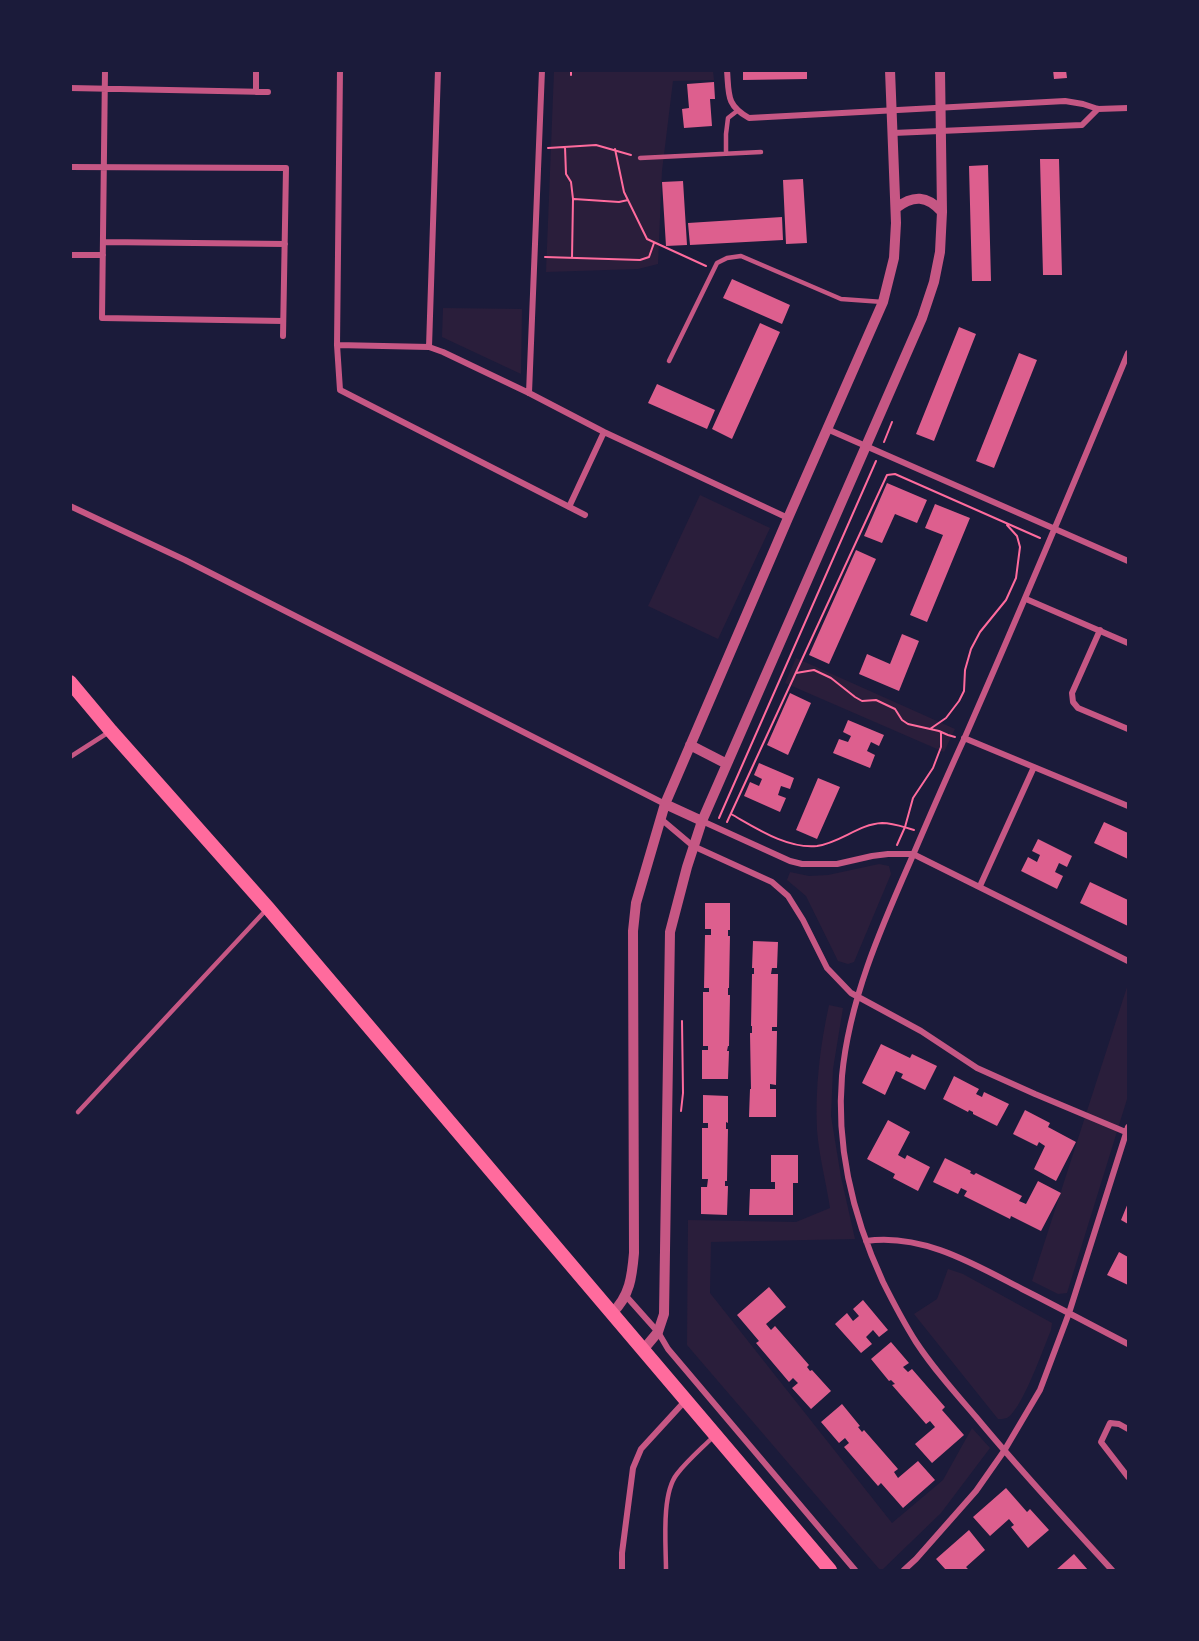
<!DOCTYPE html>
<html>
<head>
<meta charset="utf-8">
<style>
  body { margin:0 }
  #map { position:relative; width:1199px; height:1641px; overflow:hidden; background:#1b1b3a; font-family:Bitter,serif }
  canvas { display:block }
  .frame { position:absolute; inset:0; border:72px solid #1b1b3a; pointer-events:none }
</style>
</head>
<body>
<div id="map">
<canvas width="1199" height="1641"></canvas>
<div class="frame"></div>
</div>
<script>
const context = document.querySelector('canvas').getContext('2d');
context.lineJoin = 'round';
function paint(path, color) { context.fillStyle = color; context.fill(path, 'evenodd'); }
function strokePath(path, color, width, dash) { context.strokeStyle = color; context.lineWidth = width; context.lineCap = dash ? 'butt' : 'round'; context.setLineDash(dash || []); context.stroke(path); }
const green = new Path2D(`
  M554 71H713L714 80 673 81 662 171 658 264 638 269 546 272Z
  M443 308 522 309 521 374 442 337Z
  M700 495 770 528 718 639 648 606Z
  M796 658 955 729 944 752 785 683Z
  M879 864 889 866 891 874 854 962 848 964 838 961 806 896 787 880 790 872 809 876 828 875Z
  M1128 984V1096L1067 1293 1058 1294 1032 1281Z
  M829 1005 843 1008 833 1069 831 1116 841 1177 855 1239 711 1242 710 1293 892 1523 943 1480 972 1428 990 1448 941 1513 882 1570H880L687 1345 688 1220 796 1222 830 1208C826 1182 819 1156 817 1130 815 1088 820 1046 829 1005Z
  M948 1269 963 1274 1052 1323 1051 1330C1044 1347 1022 1410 1007 1418 1003 1419 1001 1419 998 1419L914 1314 937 1299Z`);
const building = new Path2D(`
  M743 70H807V79L743 80Z
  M1053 70H1066L1067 78 1054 79Z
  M714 82 715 99H710L712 126 684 128 682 109 689 108 687 84Z
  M1040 159H1059L1062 275H1043Z
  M988 165 991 281H972L969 166Z
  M803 179 807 243 786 244 783 180Z
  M683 181 687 245 666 246 662 182Z
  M782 217 783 240 690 245 688 223Z
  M732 279 790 305 782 324 723 298Z
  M760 323 780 332 732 439 712 429Z
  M959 327 976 334 934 441 916 434Z
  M1019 353 1037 360 994 468 976 461Z
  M657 384 715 410 707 429 648 403Z
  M887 483 927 500 917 523 895 514 882 543 864 536Z
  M935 504 970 518 927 622 910 615 943 535 925 528Z
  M856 550 876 559 829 664 809 655Z
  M902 634 919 641 899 691 859 674 867 654 890 664Z
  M790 693 811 703 788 755 767 745Z
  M848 720 884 735 879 746 871 742 867 751 875 755 870 768 833 753 839 739 848 742 851 736 843 732Z
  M759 763 794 778 790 789 781 786 778 795 786 798 780 812 744 796 750 782 759 786 762 779 754 775Z
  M818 778 840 787 817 839 796 830Z
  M1104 822 1128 833V859L1094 843Z
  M1038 839 1072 856 1067 867 1059 863 1055 872 1063 876 1057 889 1021 871 1028 857 1037 862 1040 855 1032 851Z
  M1090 882 1128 900V926L1080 903Z
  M705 903H730V930H728V936H730L729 988H728V995H730L729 1046H728L727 1051H729L728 1079H702V1050H708V1046H703V992H709V988H704L705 935H711V929H705Z
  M753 941 778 942 777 968H772L771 974H778L777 1027H772V1031H777L776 1085 770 1084V1089H776V1117H749L750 1089H751L750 1033H752V1026H751L752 974H754V968H752Z
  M881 1044 910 1058 912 1054 937 1066 925 1090 901 1078 903 1074 896 1071 885 1095 862 1083Z
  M954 1076 979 1089 976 1094 982 1097 984 1092 1009 1104 997 1126 973 1114V1112L969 1110 968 1112 943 1099Z
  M703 1095 728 1096V1123L726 1122V1129H728L727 1181H725V1186H728L727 1215 701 1214V1187H707L708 1179H702V1128H708V1123H703Z
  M1025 1110 1050 1123 1048 1127 1076 1142 1056 1181 1034 1169 1045 1146 1039 1142 1037 1146 1013 1134Z
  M888 1120 910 1132 898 1155 905 1159 907 1155 930 1167 918 1191 893 1178 895 1174 867 1159Z
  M771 1155H798V1183H793V1215H749L750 1189H775V1182H771Z
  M945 1158 971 1171 970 1173 974 1175 976 1173 1022 1196 1019 1201 1026 1204 1038 1181 1061 1193 1041 1231 1011 1216 1010 1219 964 1196 967 1191 961 1188 958 1194 933 1182Z
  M1128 1203V1224L1121 1220Z
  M1119 1252 1128 1257V1285L1107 1275Z
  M769 1287 786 1307 766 1324 771 1330 775 1326 809 1365 807 1367 810 1371 812 1370 831 1391 811 1409 792 1388 798 1383 793 1378 789 1382 756 1343 759 1341 737 1315Z
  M863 1300 888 1330 879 1337 873 1330 866 1337 872 1344 861 1353 835 1324 847 1313 853 1321 859 1316 853 1309Z
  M891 1342 909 1363 903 1367 908 1372 912 1369 945 1407 942 1410 964 1435 932 1463 915 1444 935 1427 930 1421 926 1424 892 1385 895 1384 891 1380 889 1381 871 1359Z
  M842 1404 860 1426 858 1427 862 1432 864 1430 898 1469 894 1472 898 1478 918 1461 935 1480 903 1508 881 1483 878 1486 844 1447 849 1443 845 1438 839 1443 821 1422Z
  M1006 1488 1027 1512 1030 1509 1049 1530 1028 1548 1011 1527 1014 1525 1009 1519 990 1536 973 1517Z
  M969 1530 985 1550 966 1567 969 1570H946L936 1559Z
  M1074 1554 1088 1570H1056Z`);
const path = new Path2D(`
  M571 75V70
  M565 147 566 174 571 182 573 199 572 258
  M548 148 596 145 631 155
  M615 149 624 192 647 239 706 266
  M574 199 619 202 628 200
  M545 257 640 260 649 257 654 243
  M884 442 892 422
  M796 673 814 670 831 678 855 697 862 701 876 700 895 709 902 720 908 724 939 731 948 735 955 737
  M930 729 946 718 959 701 964 691 965 670 971 649 980 632 1006 600 1016 578 1020 547 1017 536 1007 525
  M731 814C756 828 787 849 817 846 840 843 859 824 882 823 894 823 903 827 914 830
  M719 818 876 461
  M727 822 887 475 895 474 1040 538
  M897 845 905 827 913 798 933 768 941 747V732
  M681 1111 683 1093 682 1021`);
const service = new Path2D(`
  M726 153V134L728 118 737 111
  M640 158 761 152
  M669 361 717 263 727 258 741 256 841 299 883 302
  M70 757 109 732
  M78 1112 266 910
  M666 1570C666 1545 661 1494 677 1474 687 1461 701 1449 713 1437`);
const minor = new Path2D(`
  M105 70 102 318 283 321
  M340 70 337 345 340 390 585 515
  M727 70C729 95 726 105 749 118L1065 101 1083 104 1098 109 1128 108
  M70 88 268 92
  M256 92V70
  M893 133 1082 125 1098 109
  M70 167 286 168 283 336
  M103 242 285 244
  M70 255H103
  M337 345 429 347 443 352 529 393 604 432 788 518
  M429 347 438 70
  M529 393 542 70
  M827 429 1128 561
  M70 506 185 560 665 804
  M569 507 604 432
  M1026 599 1128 643
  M1100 630 1072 693 1073 702 1078 708 1128 729
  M964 738 1128 806
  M661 819 693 846 772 882 788 896 803 920 827 968 851 993 921 1031 977 1068 1035 1094 1128 1133
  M702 821 790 861 802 864H837L872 856 888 854H913L1128 961
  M980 886 1034 767
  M866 1241C922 1233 974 1264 1022 1289 1058 1307 1093 1326 1128 1344
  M626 1296 658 1332 668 1349 855 1570
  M1128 1429 1119 1424 1110 1423 1101 1442 1128 1477
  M622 1570V1553L633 1468 641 1449 685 1401
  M904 1570 916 1559 976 1491 1004 1451 1040 1390 1069 1313 1128 1127
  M1112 1570C1066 1520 1019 1469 976 1417 955 1393 933 1368 916 1342 904 1323 893 1302 883 1282 853 1217 836 1147 842 1076 849 1001 880 930 910 862 928 820 946 778 965 737 1021 609 1075 481 1128 353`);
const tertiary = new Path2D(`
  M896 208C913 195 927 195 942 212
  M690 745 727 764
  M665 804 702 821
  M612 1313C630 1296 632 1276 634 1253L633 931 636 903 665 804 788 518 883 302 894 258 896 223 890 70
  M643 1350 658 1332 664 1314 670 932 687 867 702 821 922 318 934 282 940 252 942 212 940 70`);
const primary = new Path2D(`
  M70 682 111 731 268 908 830 1570`);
paint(green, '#2a1e3b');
paint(building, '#dd5f8e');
strokePath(path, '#ff6b9d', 2);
strokePath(service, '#c65784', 4.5);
strokePath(minor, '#c65784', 6);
strokePath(tertiary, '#c65784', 10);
strokePath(primary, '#ff6b9d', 14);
</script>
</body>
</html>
